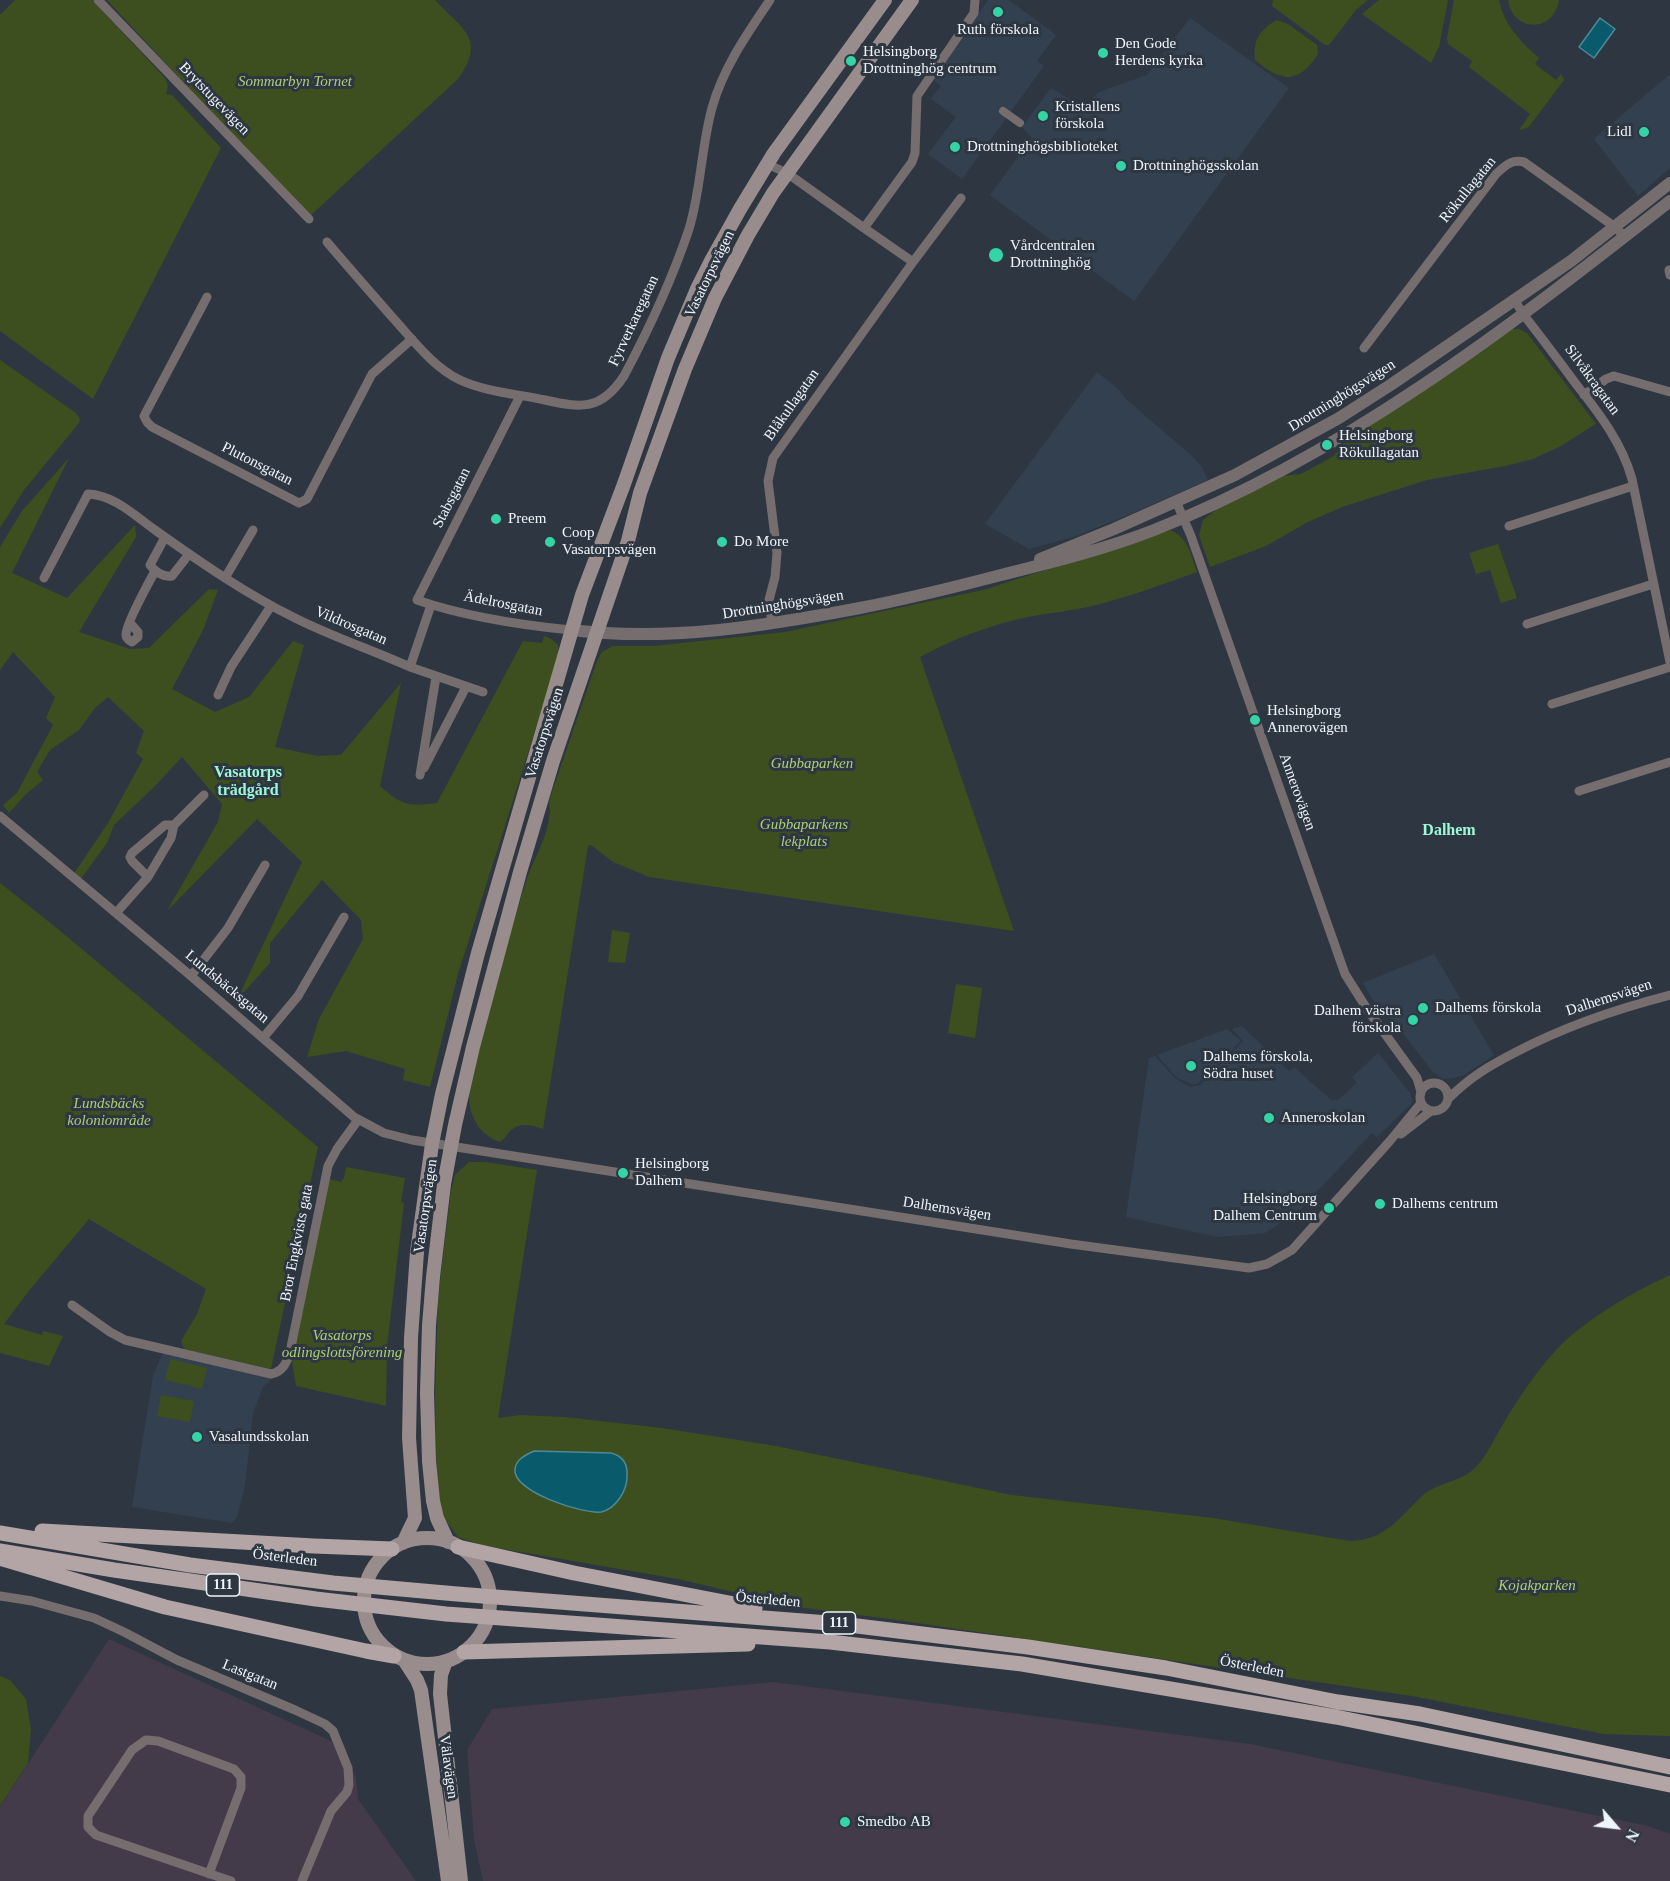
<!DOCTYPE html>
<html>
<head>
<meta charset="utf-8">
<style>
  body { margin:0 }
  #map { position:relative; width:1670px; height:1881px; overflow:hidden; background:#2e3741; font-family:"Times New Roman",serif }
  canvas { display:block }
  .north { position:absolute; left:1586px; top:1797px; width:60px; height:60px; -webkit-text-stroke:4px #2e3741; paint-order:stroke; rotate:118deg; font-size:16px; font-weight:700; line-height:24px; text-align:center; color:#eff5fc }
  .north::after { content:''; display:block; margin:auto; width:21px; height:27px; background:#eff5fc; clip-path:polygon(50% 0,100% 100%,50% 72%,0 100%) }
</style>
</head>
<body>
<div id="map">
<canvas width="1670" height="1881"></canvas>
<div class="north">N</div>
</div>
<script>
const context = document.querySelector('canvas').getContext('2d');
context.lineJoin = 'round';
function paint(path, color) { context.fillStyle = color; context.fill(path, 'evenodd'); }
function strokePath(path, color, width, dash) { context.strokeStyle = color; context.lineWidth = width; context.lineCap = dash ? 'butt' : 'round'; context.setLineDash(dash || []); context.stroke(path); }
function write(font, color, halo, rows, align = 'center') {
  context.font = font + ' "Times New Roman",serif'; context.lineWidth = 6; context.setLineDash([]); context.textBaseline = 'middle'; context.strokeStyle = halo; context.fillStyle = color; for (const [text, x, y, turn = 0] of rows) {
    context.save(); context.translate(x, y); context.rotate((+turn || 0) * Math.PI / 180); context.textAlign = isNaN(turn) ? turn : align; if (halo) context.strokeText(text, 0, 0); context.fillText(text, 0, 0); context.restore();
  }
}
const built = new Path2D(`
  M988 0H1009L1056 35 1037 61 1044 66 962 179 928 154 956 117 931 99 941 86 932 79Z
  M1190 18 1289 88 1134 301 990 195 1032 138 1022 127 1051 88 1074 102 1081 103 1088 102 1099 92 1147 75Z
  M1670 74V168L1638 196 1594 139Z
  M1097 372 1118 389 1126 399 1192 456 1202 467 1208 480 1131 514 1073 537 1029 549 985 524Z
  M1434 954 1494 1055 1464 1075 1454 1078 1443 1079 1432 1071 1395 1023 1372 999 1363 983Z
  M1242 1026 1289 1071 1295 1068 1331 1100H1338L1357 1083 1352 1077 1378 1053 1411 1094 1412 1103 1377 1137 1372 1133 1297 1213 1265 1233 1218 1237 1126 1217 1149 1058 1155 1056 1175 1078 1190 1087 1200 1085 1243 1041 1232 1029Z
  M1227 1029 1241 1041 1197 1084H1191L1176 1077 1157 1055Z
  M163 1352 272 1379 263 1387 253 1413 245 1485 237 1517 232 1523 132 1507 153 1376Z`);
const industrial = new Path2D(`
  M109 1639 342 1746 356 1778 358 1799 416 1881H0V1807Z
  M773 1682 1250 1744 1648 1826 1670 1834V1881H483L474 1840 467 1750 492 1709Z`);
const green = new Path2D(`
  M15 0H92L165 78 168 86 166 94 172 95 221 148 93 399 0 331V15Z
  M107 0H435C462 29 487 39 458 79L309 217Z
  M1273 0H1368L1356 10 1329 45H1325L1272 6Z
  M1379 0H1448L1439 47 1431 63 1362 14Z
  M1454 0H1499C1504 25 1521 42 1539 58L1535 64 1556 80 1561 74 1563 77 1564 80 1528 128 1519 130 1530 114 1469 67 1472 61 1448 44 1447 38Z
  M1508 0H1559C1554 33 1513 33 1508 0Z
  M1276 20 1288 24 1317 45 1318 54C1298 85 1281 82 1255 60 1253 39 1259 32 1276 20Z
  M1509 329H1519L1527 333 1596 424 1559 447 1533 459 1505 466 1427 480 1342 507 1308 522 1266 546 1210 567 1199 535 1203 520 1217 509 1282 476 1301 474 1334 456 1346 439 1390 413Z
  M0 360 76 413 80 419 79 423 24 490 0 528Z
  M69 458 12 573 67 598 135 525 136 537 79 632 130 649 149 648 209 589 218 590 203 630 172 689 215 712 249 697 293 641 304 645 275 747 318 756 341 755 401 683 380 786C401 805 408 807 437 803L523 641 542 643 544 636 550 638 558 645 559 655 458 974 430 1087 403 1080 405 1069 346 1051 307 1057 319 1019 363 939 361 920 322 880 270 943V963L237 1000 302 862 257 819 167 911 218 822 222 804 182 757 156 785 114 825 107 843 80 880 73 875 108 823 143 759 136 753 144 731 108 697 95 708 79 730 50 750 37 772 43 780 26 794 9 813 3 805 17 793 53 725 46 718 55 697 13 652 0 670V547L22 511Z
  M1170 530C1188 537 1191 555 1197 572 1162 585 1128 597 1092 606 1071 611 1049 613 1028 617 990 625 953 639 920 657L1014 931 649 877 613 862 591 845 588 846 587 852 543 1129C532 1125 520 1122 510 1131 506 1135 505 1139 500 1142 480 1136 469 1116 469 1096 468 1082 477 1061 480 1047 494 991 509 934 527 879 536 853 553 830 549 801L597 661 602 652 613 646H653L785 632 983 590Z
  M1498 544 1517 598 1501 603 1490 570 1476 574 1469 553Z
  M0 883 58 929 318 1147 271 1369 184 1349 181 1341 197 1314 206 1289 89 1219 28 1292 4 1324 42 1335 43 1331 63 1336 49 1366 0 1353Z
  M612 930 630 933 625 963 608 962Z
  M956 984 982 988 975 1038 948 1033Z
  M469 1162H485L537 1170 498 1418 520 1415 565 1417 662 1428 776 1446 1012 1495 1213 1518 1350 1541C1385 1540 1397 1520 1421 1497 1436 1482 1461 1483 1476 1467 1487 1455 1495 1438 1503 1424 1518 1399 1536 1372 1556 1350 1586 1319 1631 1293 1670 1275V1736L1604 1734 1412 1696 890 1619 797 1607 678 1579 480 1545 458 1537 446 1521 437 1501 435 1398 438 1299 451 1190 455 1175Z
  M346 1167 405 1178 401 1202 404 1203 387 1346 386 1406 296 1386 292 1362 329 1179 341 1182 344 1178Z
  M170 1359 207 1368 202 1389 165 1380Z
  M161 1395 194 1401 190 1422 157 1416Z
  M0 1676 10 1680 26 1699 31 1729 28 1763 0 1806Z`);
const water = new Path2D(`
  M1600 18 1615 29 1594 58 1579 47Z
  M534 1451 611 1453C623 1456 628 1465 627 1477 627 1490 616 1509 601 1512 583 1514 512 1492 515 1469 516 1459 526 1455 534 1451Z`);
const pedestrian = new Path2D(`
  M1003 111 1020 123`);
const minor = new Path2D(`
  M98 0 309 219
  M767 164 787 173 864 228 912 162 915 153 917 96 974 13 975 0
  M864 228 913 262
  M327 242C349 268 371 293 393 318 413 340 433 367 460 380 486 392 517 394 545 400 581 408 601 411 624 376 649 329 672 280 689 229 701 190 701 148 712 108 723 68 747 34 770 0
  M1669 270 1670 275
  M207 297 144 416 147 422 152 427 299 503 307 499 372 374 412 339
  M1514 299 1523 314C1541 337 1559 361 1576 384 1599 413 1622 443 1632 479L1670 662
  M1364 348 1496 174C1505 166 1511 159 1524 162L1615 227 1625 237
  M1584 395 1606 379 1614 376 1670 392
  M520 396 417 600C466 617 520 625 571 630
  M1176 501 1191 536 1345 974 1367 1009 1417 1078 1421 1092
  M1509 526 1633 486
  M165 537 150 565C156 573 163 577 172 576L189 554
  M44 578 88 494C114 495 134 515 155 530 200 562 246 594 295 618 333 637 372 650 410 667L431 605
  M225 578 253 530
  M130 623 138 632V637L132 642C129 640 126 639 126 635 125 626 149 582 155 571
  M772 624 769 600 775 577 777 553 768 481 773 458 913 262 961 198
  M1527 624 1653 584
  M410 667 483 692
  M218 695 231 667 271 606
  M1552 704 1670 667
  M424 768 466 687
  M420 775 436 677
  M1579 791 1670 762
  M0 816 191 976 354 1117 384 1133 412 1140 1071 1244 1249 1268 1267 1264 1292 1250 1389 1142 1421 1103
  M148 877 132 861 130 857 132 853 165 825H174
  M116 913 148 877 171 838 174 825 204 795
  M191 976 228 928 265 865
  M263 1038 298 996 344 917
  M1420 1097a14 14 0 1 1 28 0a14 14 0 1 1-28 0Z
  M1448 1099C1470 1077 1489 1066 1516 1052 1565 1026 1616 1009 1670 995
  M1401 1134 1431 1111
  M72 1305 110 1332 125 1340 271 1374C283 1372 287 1362 290 1352L328 1166 337 1149 358 1120
  M0 1596 32 1601 94 1618 124 1632 177 1660 295 1710 325 1724 333 1731 348 1768 349 1785 347 1792 331 1811 302 1881
  M209 1874 241 1788V1777L234 1769 158 1741 146 1740 132 1750 88 1816V1827L96 1835 231 1881`);
const tertiary = new Path2D(`
  M1040 559 1114 529 1235 475 1339 418 1392 384 1571 261 1670 183
  M571 630C669 642 764 626 860 608 906 599 951 588 997 576 1049 563 1103 550 1154 530 1343 456 1511 326 1670 201`);
const secondary = new Path2D(`
  M364 1601a63 63 0 1 1 126 0a63 63 0 1 1-126 0Z
  M448 1542 437 1518 433 1501 429 1461 427 1393 429 1325 433 1277 444 1184 455 1125 473 1047 520 872 553 761 628 541 640 493 685 369 715 298 748 235 773 193 912 0
  M403 1543 415 1518 409 1438 411 1338 417 1252 432 1144 442 1094 478 953 582 595 624 484 668 358 697 289 711 261 740 209 774 153 885 0
  M404 1660 417 1680 421 1690 448 1881
  M446 1661 441 1675 440 1694 461 1881`);
const primary = new Path2D(`
  M42 1531 314 1546 392 1549
  M0 1533 190 1565 333 1583 457 1594 841 1624 1028 1647 1166 1668 1338 1702 1420 1714 1670 1767
  M458 1547 574 1573 755 1608
  M0 1551 114 1570 316 1599 446 1614 830 1642 1022 1664 1336 1717 1670 1785
  M3 1559 165 1607 366 1651 394 1656
  M464 1652 748 1644`);
const markers = [
  [998,12,6,"#35d4a7"],
  [1103,53,6,"#35d4a7"],
  [851,61,6,"#35d4a7"],
  [1043,116,6,"#35d4a7"],
  [1644,132,6,"#35d4a7"],
  [955,147,6,"#35d4a7"],
  [1121,166,6,"#35d4a7"],
  [996,255,8,"#35d4a7"],
  [1327,445,6,"#35d4a7"],
  [496,519,6,"#35d4a7"],
  [550,542,6,"#35d4a7"],
  [722,542,6,"#35d4a7"],
  [1255,720,6,"#35d4a7"],
  [1423,1008,6,"#35d4a7"],
  [1413,1020,6,"#35d4a7"],
  [1191,1066,6,"#35d4a7"],
  [1269,1118,6,"#35d4a7"],
  [623,1173,6,"#35d4a7"],
  [1380,1204,6,"#35d4a7"],
  [1329,1208,6,"#35d4a7"],
  [197,1437,6,"#35d4a7"],
  [845,1822,6,"#35d4a7"]
];
const shields = [
  [223,1585,33],
  [839,1623,33]
];
const shieldNames = [
  ["111",223,1585],
  ["111",839,1623]
];
const poiNames = [
  ["Ruth förskola",998,30,"center"],
  ["Den Gode",1115,44],
  ["Herdens kyrka",1115,61],
  ["Helsingborg",863,52],
  ["Drottninghög centrum",863,69],
  ["Kristallens",1055,107],
  ["förskola",1055,124],
  ["Lidl",1632,132,"right"],
  ["Drottninghögsbiblioteket",967,147],
  ["Drottninghögsskolan",1133,166],
  ["Vårdcentralen",1010,246],
  ["Drottninghög",1010,263],
  ["Helsingborg",1339,436],
  ["Rökullagatan",1339,453],
  ["Preem",508,519],
  ["Coop",562,533],
  ["Vasatorpsvägen",562,550],
  ["Do More",734,542],
  ["Helsingborg",1267,711],
  ["Annerovägen",1267,728],
  ["Dalhems förskola",1435,1008],
  ["Dalhem västra",1401,1011,"right"],
  ["förskola",1401,1028,"right"],
  ["Dalhems förskola,",1203,1057],
  ["Södra huset",1203,1074],
  ["Anneroskolan",1281,1118],
  ["Helsingborg",635,1164],
  ["Dalhem",635,1181],
  ["Helsingborg",1317,1199,"right"],
  ["Dalhem Centrum",1317,1216,"right"],
  ["Dalhems centrum",1392,1204],
  ["Vasalundsskolan",209,1437],
  ["Smedbo AB",857,1822]
];
const parkNames = [
  ["Sommarbyn Tornet",295,82],
  ["Gubbaparken",812,764],
  ["Gubbaparkens",804,825],
  ["lekplats",804,842],
  ["Lundsbäcks",109,1104],
  ["koloniområde",109,1121],
  ["Vasatorps",342,1336],
  ["odlingslottsförening",342,1353],
  ["Kojakparken",1537,1586]
];
const streetNames = [
  ["Brytstugevägen",214,99,46],
  ["Rökullagatan",1468,190,-51],
  ["Vasatorpsvägen",710,274,-64],
  ["Fyrverkaregatan",634,321,-65],
  ["Silvåkragatan",1592,380,54],
  ["Drottninghögsvägen",1342,396,-32],
  ["Blåkullagatan",792,405,-55],
  ["Plutonsgatan",257,464,27],
  ["Stabsgatan",452,498,-63],
  ["Ädelrosgatan",503,604,11],
  ["Drottninghögsvägen",783,605,-9],
  ["Vildrosgatan",351,626,23],
  ["Vasatorpsvägen",545,733,-72],
  ["Annerovägen",1297,792,70],
  ["Lundsbäcksgatan",227,987,40],
  ["Dalhemsvägen",1609,998,-18],
  ["Vasatorpsvägen",426,1206,-82],
  ["Dalhemsvägen",947,1209,9],
  ["Bror Engkvists gata",297,1243,-79],
  ["Österleden",285,1558,7],
  ["Österleden",768,1600,5],
  ["Österleden",1252,1667,11],
  ["Lastgatan",250,1675,22],
  ["Välavägen",448,1767,82]
];
const neighbourhoodNames = [
  ["Vasatorps",248,773],
  ["trädgård",248,791],
  ["Dalhem",1449,831]
];
paint(built, '#334050');
paint(industrial, '#433a4a');
paint(green, '#3d4f1f');
paint(water, '#095b6c');
strokePath(water, '#4e8997', 1.5);
strokePath(pedestrian, '#756d6e', 8);
strokePath(minor, '#756d6e', 9);
strokePath(tertiary, '#756d6e', 12);
strokePath(secondary, '#998c8d', 14);
strokePath(primary, '#b3a4a5', 15);
for (const [x, y, r, color] of markers) { const dot = new Path2D(); dot.arc(x, y, r, 0, 2 * Math.PI); context.fillStyle = color; context.fill(dot); strokePath(dot, '#2e3741', 2); }
for (const [x, y, w] of shields) { const box = new Path2D(); box.roundRect(x - w / 2, y - 11, w, 22, 4.5); context.fillStyle = '#2e3741'; context.fill(box); strokePath(box, '#eff5fc', 1.5); }
write('bold 14px', '#eff5fc', null, shieldNames);
write('15px', '#eff5fc', '#2e3741', poiNames, 'left');
write('italic 15px', '#abcf74', '#2e3741', parkNames);
write('15px', '#eff5fc', '#2e3741', streetNames);
write('bold 16px', '#9cf8d7', '#2e3741', neighbourhoodNames);
</script>
</body>
</html>
